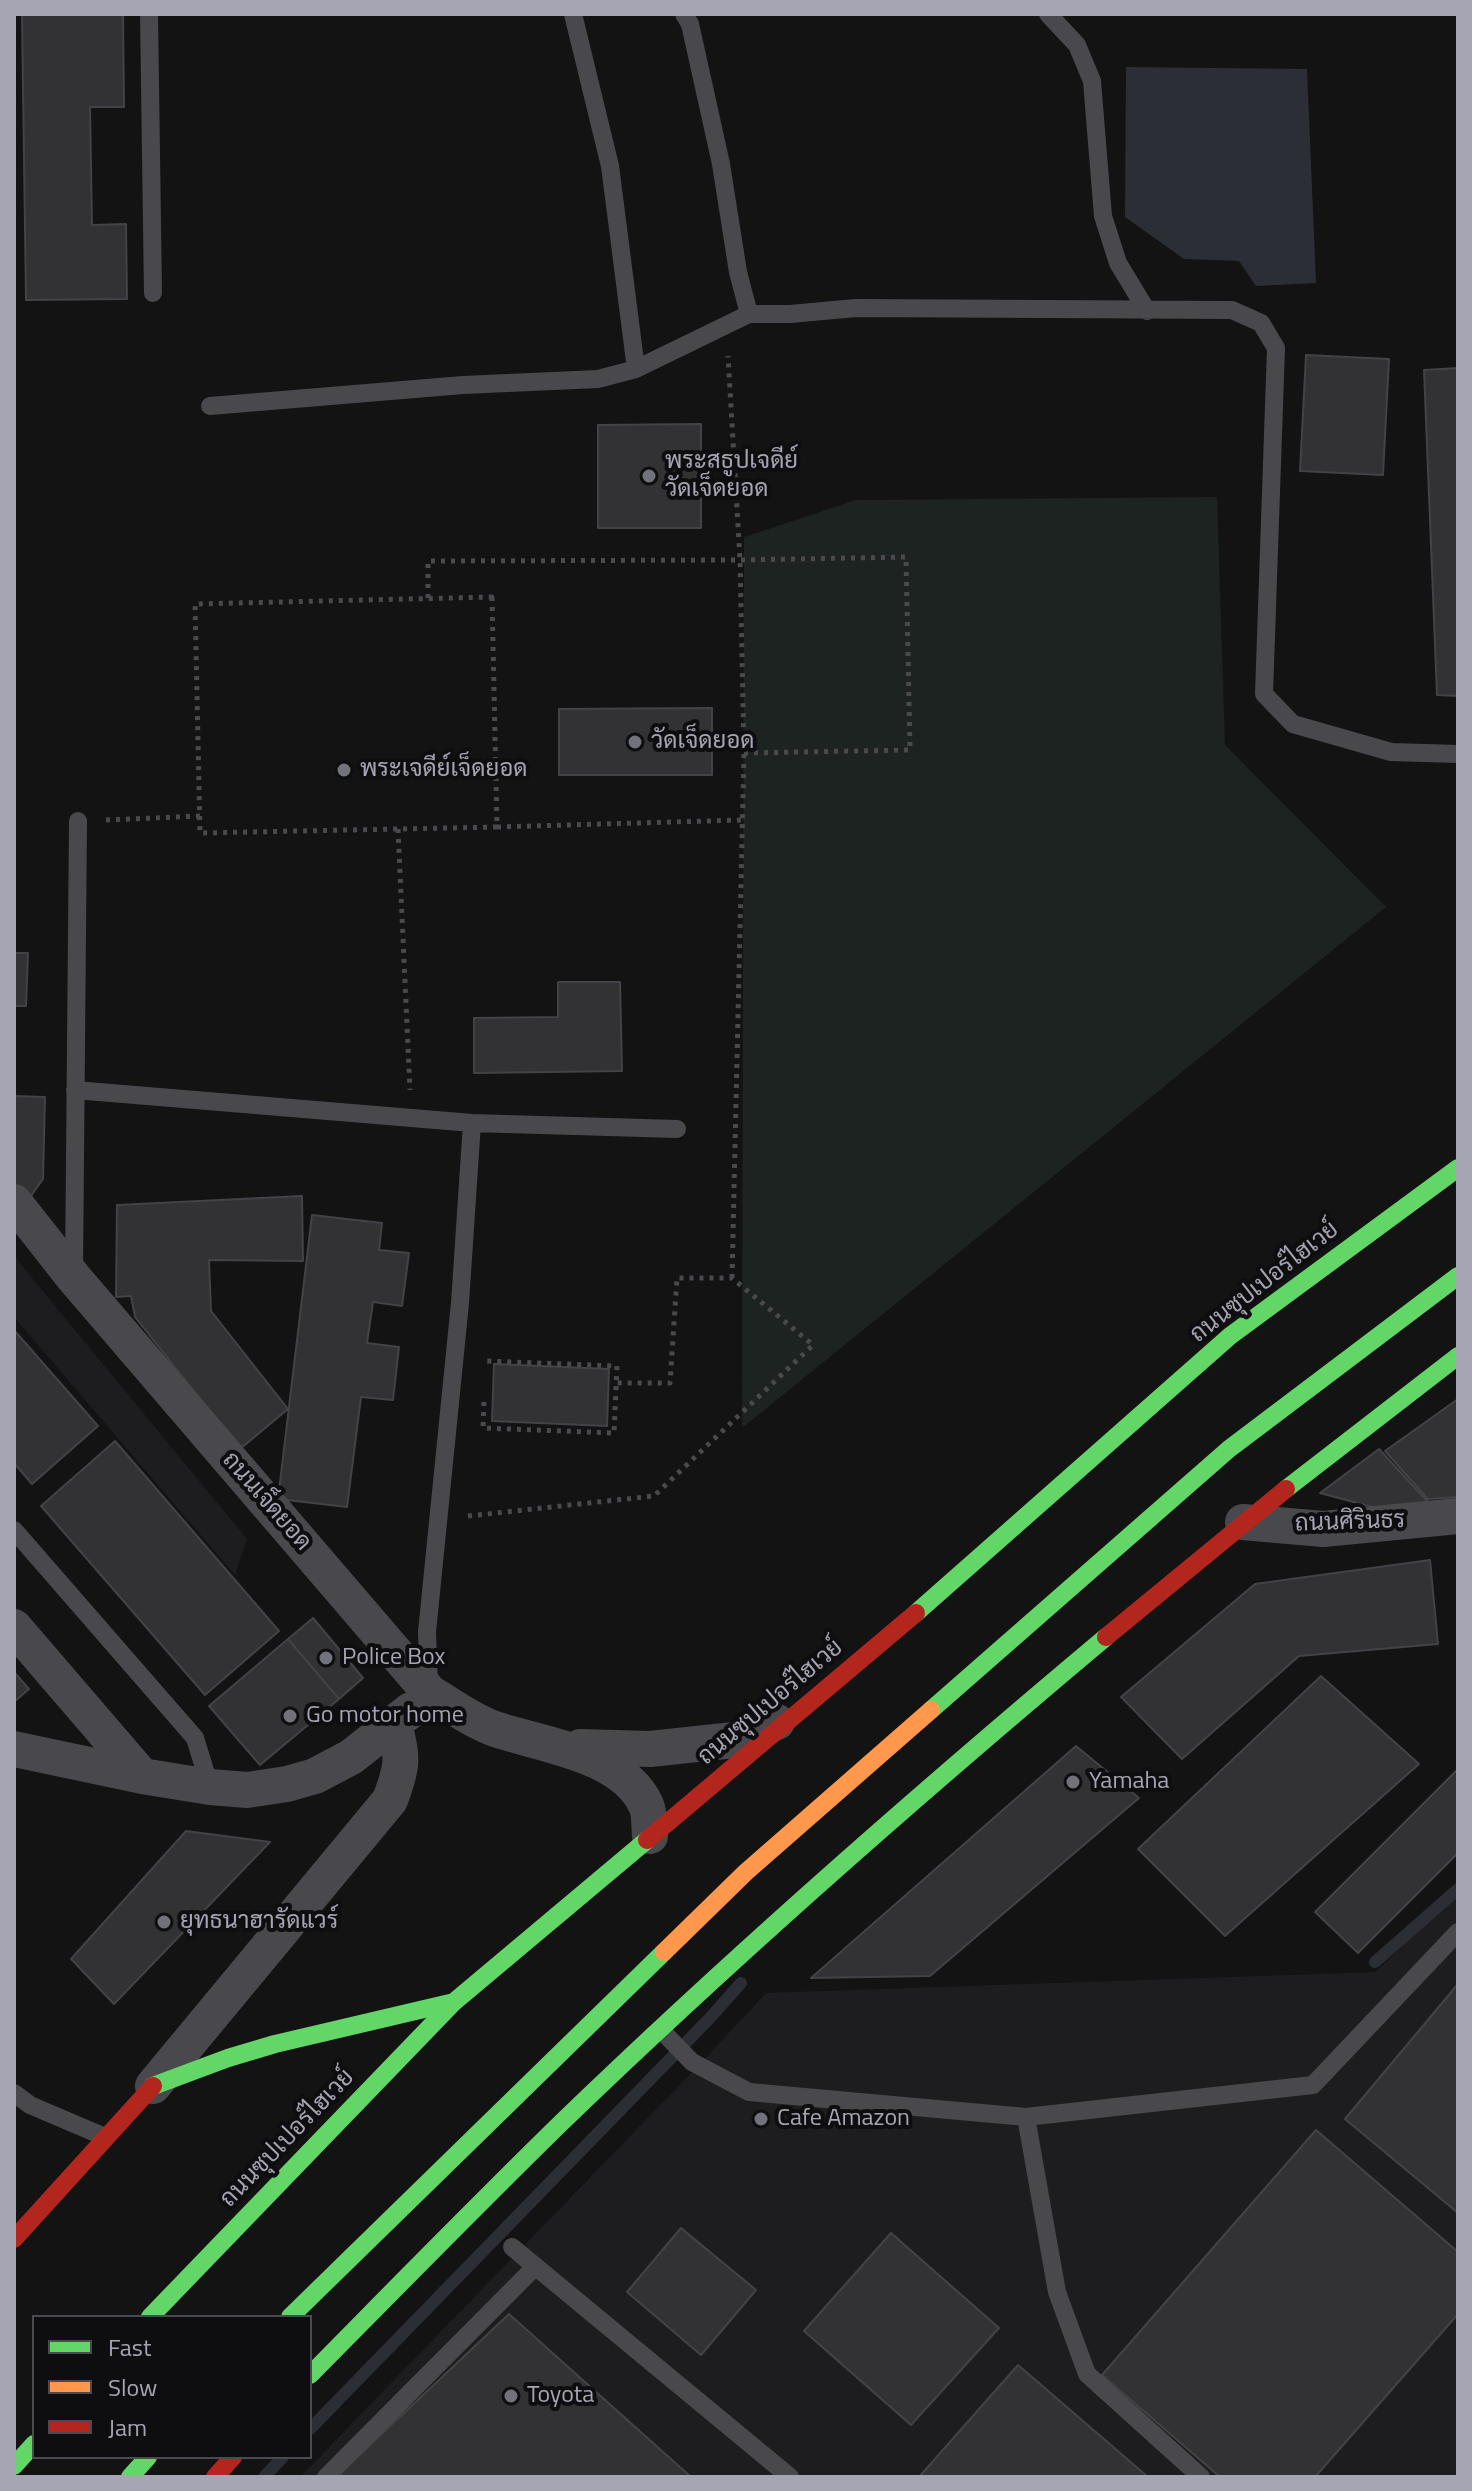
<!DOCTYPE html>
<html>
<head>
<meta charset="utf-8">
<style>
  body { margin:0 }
  #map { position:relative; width:1472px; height:2491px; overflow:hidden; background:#131313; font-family:"Titillium Web",sans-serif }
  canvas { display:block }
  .frame { position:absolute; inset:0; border:16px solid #a5a5b3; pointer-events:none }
  .legend { position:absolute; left:32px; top:2315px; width:280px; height:144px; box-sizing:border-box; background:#0e0d0f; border:2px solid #4a4a51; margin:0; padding:10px 14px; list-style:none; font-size:24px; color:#a5a5b3 }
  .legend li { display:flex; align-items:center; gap:16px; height:40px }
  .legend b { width:40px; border:2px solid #4a4a51 }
</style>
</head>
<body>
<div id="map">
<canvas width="1472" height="2491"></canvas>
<div class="frame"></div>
<ul class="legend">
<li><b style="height:10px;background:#63d668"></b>Fast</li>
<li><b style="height:10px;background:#ff974d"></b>Slow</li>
<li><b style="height:10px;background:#b3261e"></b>Jam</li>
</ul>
</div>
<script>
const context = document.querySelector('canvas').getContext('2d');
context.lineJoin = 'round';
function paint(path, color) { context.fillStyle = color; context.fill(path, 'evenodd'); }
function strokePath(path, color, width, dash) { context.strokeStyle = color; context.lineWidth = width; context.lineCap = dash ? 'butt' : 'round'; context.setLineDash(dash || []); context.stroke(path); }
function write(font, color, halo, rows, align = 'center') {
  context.font = font + ' "Titillium Web",Sarabun,sans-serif'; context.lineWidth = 8; context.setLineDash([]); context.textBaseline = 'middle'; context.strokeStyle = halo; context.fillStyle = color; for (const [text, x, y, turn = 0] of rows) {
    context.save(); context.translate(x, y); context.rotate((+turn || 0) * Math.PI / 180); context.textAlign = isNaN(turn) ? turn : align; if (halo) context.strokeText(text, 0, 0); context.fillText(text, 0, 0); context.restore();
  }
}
const built = new Path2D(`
  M14 1256 247 1539 235 1575 14 1317Z
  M1458 1890V2477H300L698 2066 766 1993 1376 1972Z`);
const green = new Path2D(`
  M1217 497 1225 745 1386 907 742 1428 744 537 856 500Z`);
const water = new Path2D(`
  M1126 67 1307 69 1316 283 1256 286 1239 261 1184 259 1125 217Z`);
const stream = new Path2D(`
  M1375 1962 1458 1889
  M310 2429 709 2019 741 1983
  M264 2477 283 2457`);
const building = new Path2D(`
  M22 14H123L124 107H90L92 225 126 224 127 299 26 300Z
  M1306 355 1389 359 1383 475 1300 471Z
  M1458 368V696L1437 695 1424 370Z
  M701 424V528H598V425Z
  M712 708V775H559V709Z
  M14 953H28L26 1006H14Z
  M558 982H620L622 1071 474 1073V1018L558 1017Z
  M14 1096 45 1097 43 1179 21 1210 14 1200Z
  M302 1196 303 1261 209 1260 211 1311 288 1409 240 1449 135 1317 131 1296 116 1297 117 1205Z
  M312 1215 382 1223 379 1250 409 1253 402 1306 373 1302 367 1343 399 1347 393 1400 361 1397 347 1507 278 1499Z
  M14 1330 98 1426 32 1484 14 1463Z
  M494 1364 609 1369 607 1426 492 1421Z
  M1458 1399V1497L1428 1499 1385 1451Z
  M115 1441 279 1631 205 1695 41 1506Z
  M1379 1449 1428 1502 1380 1509 1320 1493Z
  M1430 1560 1438 1644 1299 1656 1182 1759 1121 1697 1255 1584Z
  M313 1618 363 1678 339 1699 288 1639Z
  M288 1639 339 1699 260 1765 209 1706Z
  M14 1672 29 1689 14 1702Z
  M1321 1676 1419 1764 1225 1936 1138 1849Z
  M1076 1746 1139 1798 930 1976 811 1978Z
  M1458 1769V1853L1358 1953 1315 1912Z
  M186 1831 270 1842 114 2004 71 1959Z
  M1458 1984V2213L1345 2119Z
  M1316 2130 1458 2252V2314L1315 2477H1220L1102 2375Z
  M681 2228 756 2290 701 2355 627 2292Z
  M891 2233 999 2328 911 2425 804 2331Z
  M509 2314 691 2477H336Z
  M1018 2365 1148 2477H919Z`);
const path = new Path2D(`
  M492 597 497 827 200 833 195 604Z
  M428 598V561L740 560 906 557 910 750 744 753 740 560 728 356
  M106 820 200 816
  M497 827 742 820
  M398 829 410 1090
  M732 1278 744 753
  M484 1402 483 1428 614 1433 617 1366 485 1361
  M468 1516 654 1496 813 1345 732 1278H677L670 1383H616`);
const lane = new Path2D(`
  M149 14 153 293
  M684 14 690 24 721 164 738 272 749 314H790L856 308 1232 310 1261 323 1276 348 1264 694 1293 724 1391 752 1458 754
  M1048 14 1077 45 1092 81 1103 216 1118 263 1147 311
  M636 369 749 314
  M210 406 463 385 598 379 636 369 610 166 573 14
  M75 1090 472 1123 677 1129
  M74 1271 78 821
  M14 1530 195 1738 210 1787
  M429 1686 427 1632 460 1303 472 1123
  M660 2029 692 2062 749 2092 1026 2117 1313 2085 1458 1932
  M14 2093 30 2105 105 2137
  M1026 2117 1057 2292 1087 2374 1201 2477
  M512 2247 790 2477
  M326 2477 535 2267`);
const street = new Path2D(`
  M14 1202 74 1278 430 1693C451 1705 472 1721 495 1729 542 1745 623 1754 646 1805 650 1813 649 1826 650 1836
  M1243 1522 1323 1529 1458 1516
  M14 1627 142 1776
  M580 1747 650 1749 734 1740 777 1722
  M14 1749 142 1776 210 1787 247 1790 287 1784 315 1776 351 1757 411 1710
  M153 2086 390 1800C402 1768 404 1758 394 1725`);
const fast = new Path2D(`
  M1286 1489 1458 1356
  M916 1613 1230 1336 1458 1168
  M931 1710 1229 1449 1458 1276
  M153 2086 228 2058 275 2044 454 2002
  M150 2317 454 2002 647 1840
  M290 2317 664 1952
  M310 2375C394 2290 477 2205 562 2122 737 1953 920 1793 1106 1637
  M14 2466 34 2444
  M130 2477 148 2457`);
const slow = new Path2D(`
  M664 1952 746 1872 931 1710`);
const jam = new Path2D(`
  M1106 1637 1286 1489
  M647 1840 916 1613
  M14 2239 153 2086
  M215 2477 233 2457`);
const markers = [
  [649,476,8,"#72727b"],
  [635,742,8,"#72727b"],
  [344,770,8,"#72727b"],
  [326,1658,8,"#72727b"],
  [290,1716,8,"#72727b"],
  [1073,1782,8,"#72727b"],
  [164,1922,8,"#72727b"],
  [761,2119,8,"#72727b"],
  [511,2396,8,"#72727b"]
];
const poiNames = [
  ["พระสธูปเจดีย์",665,462],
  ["วัดเจ็ดยอด",665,490],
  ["วัดเจ็ดยอด",651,742],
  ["พระเจดีย์เจ็ดยอด",360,770],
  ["Police Box",342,1658],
  ["Go motor home",306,1716],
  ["Yamaha",1089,1782],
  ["ยุทธนาฮารัดแวร์",180,1922],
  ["Cafe Amazon",777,2119],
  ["Toyota",527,2396]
];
const streetNames = [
  ["ถนนซุปเปอร์ไฮเวย์",1265,1283,-38],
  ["ถนนเจ็ดยอด",266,1502,49],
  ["ถนนศิรินธร",1350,1523,-2],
  ["ถนนซุปเปอร์ไฮเวย์",771,1703,-40],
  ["ถนนซุปเปอร์ไฮเวย์",288,2139,-46]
];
paint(built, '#1d1d1f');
paint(green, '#1d2320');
paint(water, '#2c2e36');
strokePath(stream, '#2c2e36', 12);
paint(building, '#323234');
strokePath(building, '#434246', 2);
strokePath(path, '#4a4a4e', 5, [4, 6]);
strokePath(lane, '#49494d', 18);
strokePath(street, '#49494d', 36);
strokePath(fast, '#63d668', 18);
strokePath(slow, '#ff974d', 18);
strokePath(jam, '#b3261e', 18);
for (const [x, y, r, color] of markers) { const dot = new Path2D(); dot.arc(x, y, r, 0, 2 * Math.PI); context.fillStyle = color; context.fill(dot); strokePath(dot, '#0e0d0f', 3); }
write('24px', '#a5a5b3', '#0e0d0f', poiNames, 'left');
write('24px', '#a5a5b3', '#0e0d0f', streetNames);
</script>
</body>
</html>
